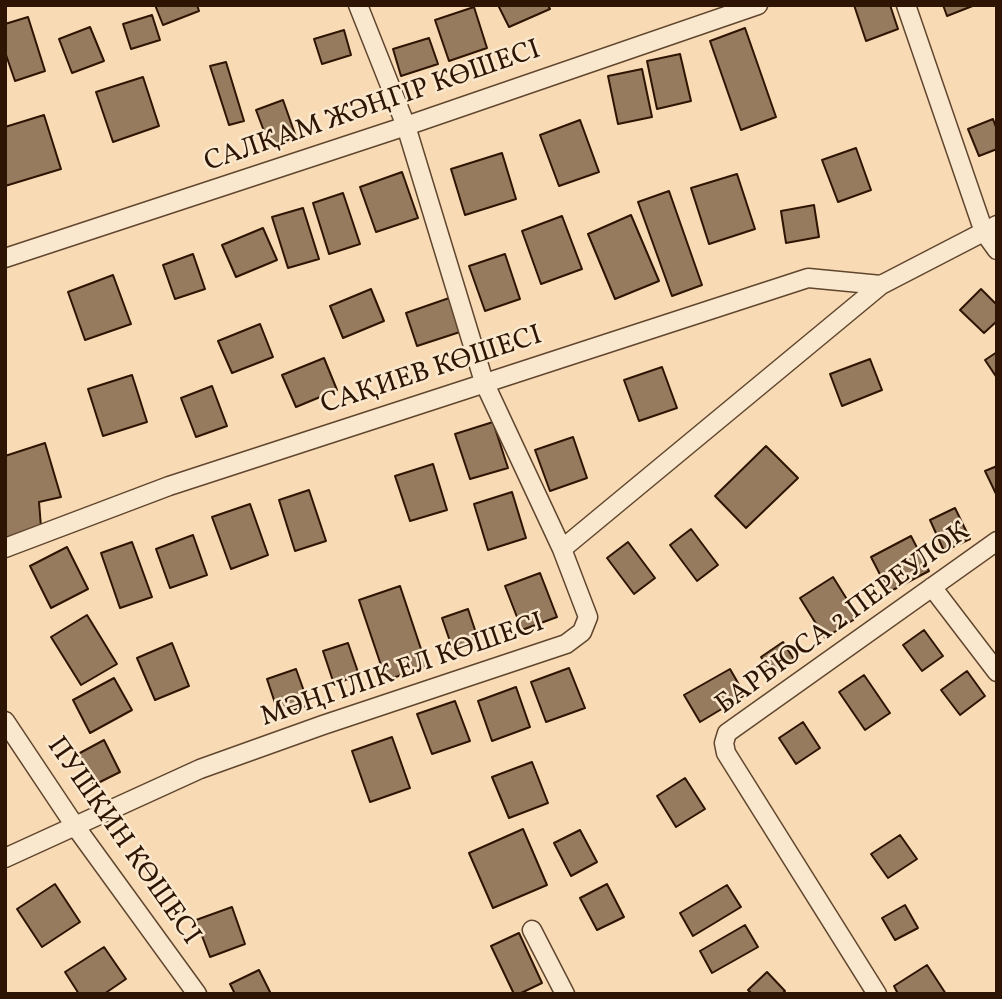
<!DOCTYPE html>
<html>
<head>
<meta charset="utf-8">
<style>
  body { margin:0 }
  #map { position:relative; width:1002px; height:999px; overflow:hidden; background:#f8dbb4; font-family:Vollkorn,serif }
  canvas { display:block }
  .frame { position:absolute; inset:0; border:7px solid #2e1402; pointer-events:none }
</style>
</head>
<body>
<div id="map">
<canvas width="1002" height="999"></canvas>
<div class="frame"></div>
</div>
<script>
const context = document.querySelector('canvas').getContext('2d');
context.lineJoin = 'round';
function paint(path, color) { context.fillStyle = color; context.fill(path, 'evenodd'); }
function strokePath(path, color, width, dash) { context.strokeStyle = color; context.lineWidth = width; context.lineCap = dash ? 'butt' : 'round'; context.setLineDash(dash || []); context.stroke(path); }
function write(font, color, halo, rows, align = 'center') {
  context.font = font + ' Vollkorn,serif'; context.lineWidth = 5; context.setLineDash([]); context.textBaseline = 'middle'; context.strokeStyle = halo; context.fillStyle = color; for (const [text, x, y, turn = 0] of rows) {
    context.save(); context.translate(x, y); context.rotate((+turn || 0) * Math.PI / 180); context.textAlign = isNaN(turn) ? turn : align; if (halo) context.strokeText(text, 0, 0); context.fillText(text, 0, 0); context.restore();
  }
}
const building = new Path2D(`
  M155 5H197L199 11 163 25Z
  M498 5H548L550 9 509 27Z
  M854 5H890L898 29 866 41Z
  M943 5H975L947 16Z
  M474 7 487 48 449 61 435 20Z
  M152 15 160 40 131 49 123 24Z
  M28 17 45 71 15 81 5 52V24Z
  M90 27 104 61 72 73 59 39Z
  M745 28 776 117 741 130 710 41Z
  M344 30 351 55 322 64 314 39Z
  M429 38 438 64 401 76 393 49Z
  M680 54 691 101 657 109 647 61Z
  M226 62 244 121 229 125 210 66Z
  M642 69 652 117 618 124 608 76Z
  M143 77 159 126 113 142 96 92Z
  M283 100 296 137 270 147 256 110Z
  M44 115 61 169 5 186V127Z
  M993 119 997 130V149L979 156 968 129Z
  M580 120 599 172 559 186 540 135Z
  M856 148 871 190 838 202 822 160Z
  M502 153 516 199 465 215 451 169Z
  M402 172 418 218 376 232 360 187Z
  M737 174 755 229 709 244 691 188Z
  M669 191 702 285 672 296 638 202Z
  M343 193 360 244 329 254 313 203Z
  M814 205 819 237 786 243 781 211Z
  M303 208 319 259 288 268 272 217Z
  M631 215 659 281 615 299 588 234Z
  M562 216 582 269 541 284 522 231Z
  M263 228 277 260 236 277 222 245Z
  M193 254 205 289 175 299 163 265Z
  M505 254 520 299 485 311 469 266Z
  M113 275 131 324 85 340 68 292Z
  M371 289 384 321 343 338 330 306Z
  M981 289 997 305V321L984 333 960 310Z
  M452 297 463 331 417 346 406 313Z
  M260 324 273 357 232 373 218 341Z
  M997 352V378L985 360Z
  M324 358 337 390 296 407 282 375Z
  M870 359 882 390 842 406 830 374Z
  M662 367 677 408 639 421 624 380Z
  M132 375 147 422 103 436 88 389Z
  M212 386 227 426 196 437 181 398Z
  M493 422 508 468 470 479 455 434Z
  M573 437 587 478 550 491 535 450Z
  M45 443 61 497 39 502 41 527 5 540V456Z
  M766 446 798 478 746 528 715 496Z
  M433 464 447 510 410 521 395 476Z
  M997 466V496L985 471Z
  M309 490 326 541 295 551 279 500Z
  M512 492 526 538 488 550 474 504Z
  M250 504 268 555 231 569 212 517Z
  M955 508 970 539 944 551 930 520Z
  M691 529 718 565 697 581 670 545Z
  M193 535 207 575 170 588 156 549Z
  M911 536 929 571 889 592 871 557Z
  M132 542 152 597 120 608 101 553Z
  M628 542 655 578 634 594 607 558Z
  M67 547 88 589 51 608 30 566Z
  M540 573 557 617 522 630 505 586Z
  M833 577 858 617 825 638 800 598Z
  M400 586 427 667 386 680 359 600Z
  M468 609 479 642 453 650 442 618Z
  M87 615 117 664 81 685 51 637Z
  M924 630 943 656 922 671 903 645Z
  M783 642 795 661 774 675 761 657Z
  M172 643 189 686 155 700 137 658Z
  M348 643 359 675 334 684 323 651Z
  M569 668 585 708 546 722 531 682Z
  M296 669 309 705 279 715 267 679Z
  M730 669 745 695 700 722 684 695Z
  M967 671 985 696 960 715 941 690Z
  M864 675 890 713 865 730 839 692Z
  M114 678 132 710 90 733 73 700Z
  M516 687 530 727 492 741 478 701Z
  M455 701 470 741 432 754 417 714Z
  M803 722 820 748 796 764 779 738Z
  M392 737 410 788 370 802 352 751Z
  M104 740 120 772 94 785 78 754Z
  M532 762 548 803 509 818 492 777Z
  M685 778 705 809 676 827 657 796Z
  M523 829 547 885 493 908 469 853Z
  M580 830 597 862 571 876 554 843Z
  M900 835 917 859 888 878 871 854Z
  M55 884 80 922 42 947 17 909Z
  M607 884 624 917 597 930 580 898Z
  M727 885 741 907 693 936 680 913Z
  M905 905 918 928 895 940 882 918Z
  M232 907 245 944 210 957 196 920Z
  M745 925 758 947 712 973 700 951Z
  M519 933 542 983 519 994H514L491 946Z
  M104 947 126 979 104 994H79L65 972Z
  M927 965 946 994H898L894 986Z
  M259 970 271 994H235L230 984Z
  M767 972 785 991 782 994H752L748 990Z`);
const minor = new Path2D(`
  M358 5 406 126 484 382 562 549
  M906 5 984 232 997 250
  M5 258 406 126 758 5
  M5 548 169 486 808 278 881 285
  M932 587 997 672
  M5 721 75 826 197 994
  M5 858 200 769 323 725 566 644 582 632 588 617 562 549 881 285 997 225
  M532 930 565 994
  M877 994 726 753 724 743 727 733 997 541`);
const streetNames = [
  ["САЛҚАМ ЖӘҢГІР КӨШЕСІ",373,108,-19],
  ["САҚИЕВ КӨШЕСІ",432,372,-18],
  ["БАРБЮСА 2 ПЕРЕУЛОК",844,620,-36],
  ["МӘҢГІЛІК ЕЛ КӨШЕСІ",403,672,-19],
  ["ПУШКИН КӨШЕСІ",122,842,55]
];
paint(building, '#977b5f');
strokePath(building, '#2e1402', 2);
strokePath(minor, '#60462e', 21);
strokePath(minor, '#fae8ce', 18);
write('28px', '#2e1402', '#fae8ce', streetNames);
</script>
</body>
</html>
